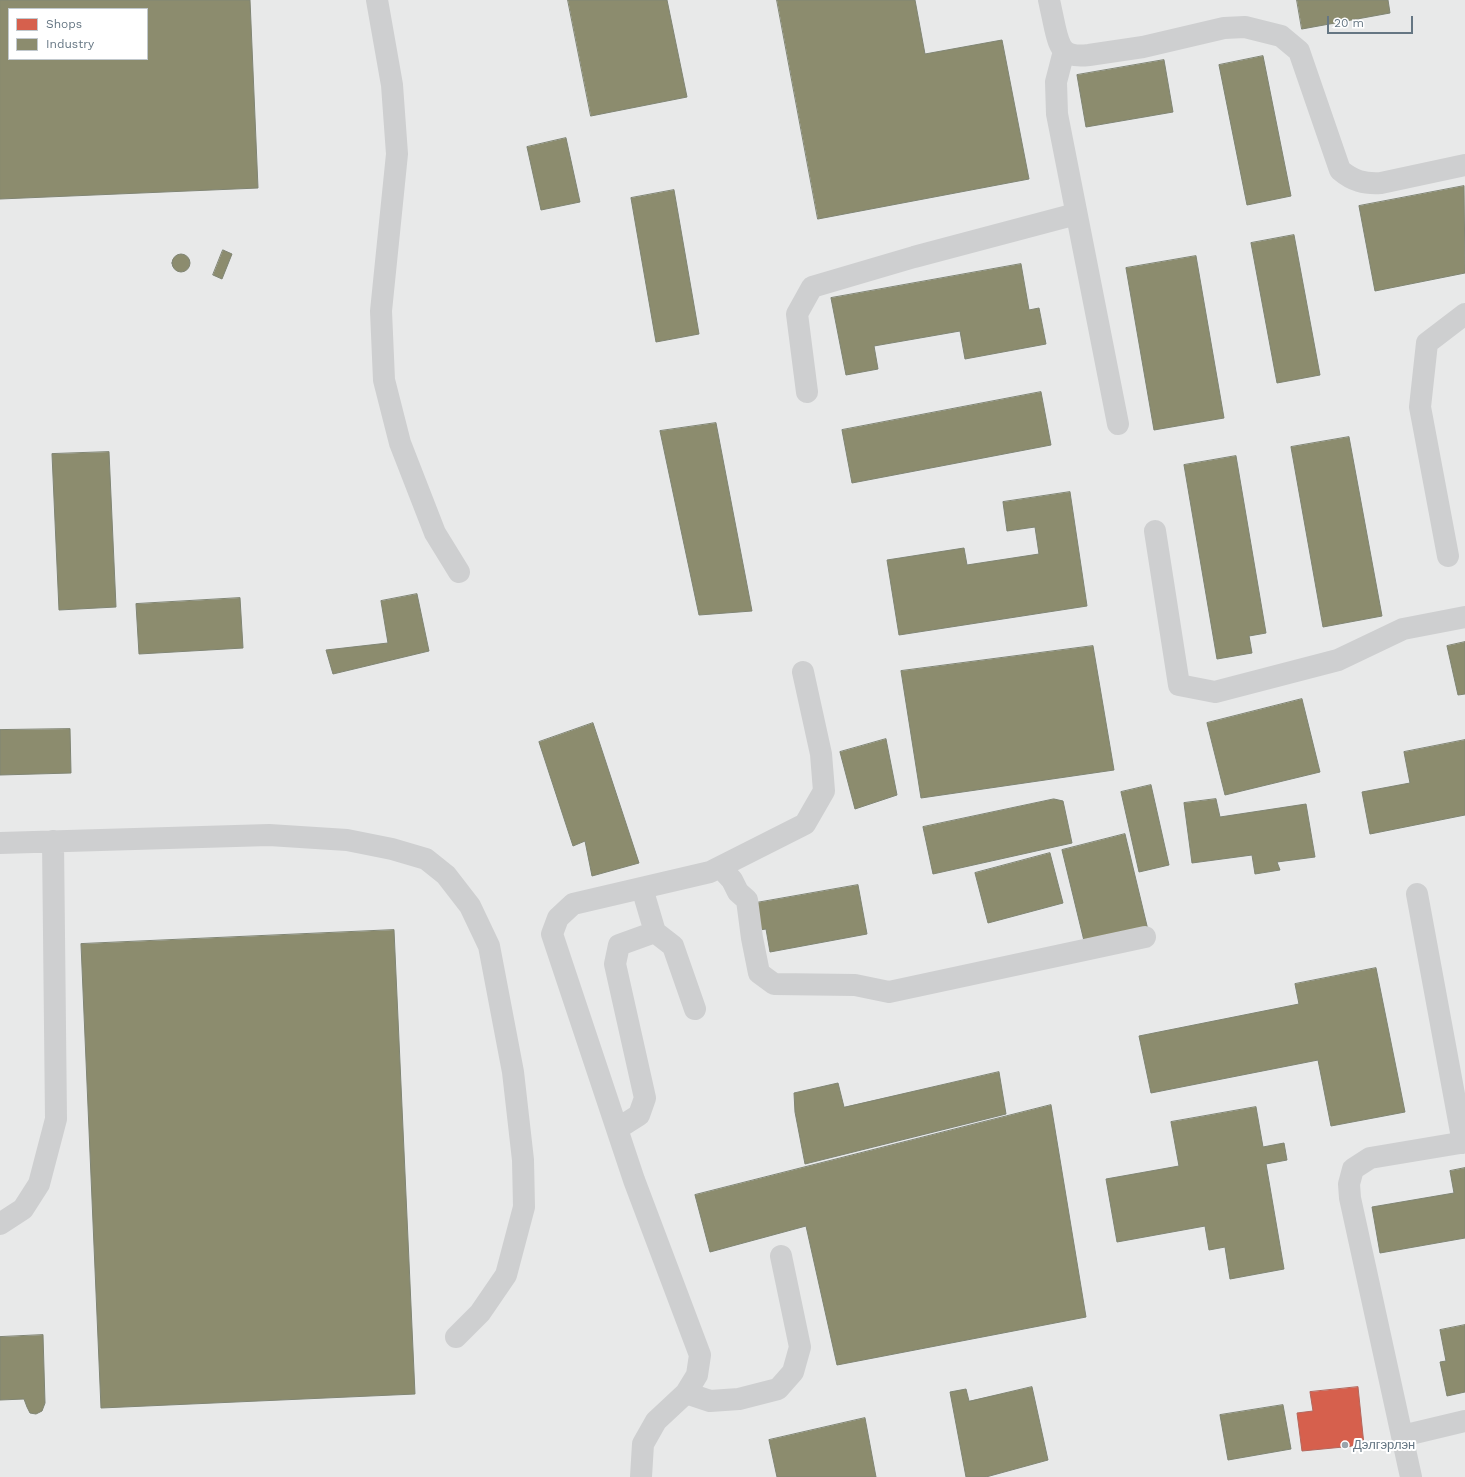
<!DOCTYPE html>
<html>
<head>
<meta charset="utf-8">
<style>
  body { margin:0 }
  #map { position:relative; width:1465px; height:1477px; overflow:hidden; background:#f9f9f9; font-family:"Work Sans",sans-serif }
  canvas { display:block }
  .legend { position:absolute; left:8px; top:8px; width:140px; height:52px; box-sizing:border-box; background:#fff; border:1px solid #c1c8cd; margin:0; padding:5px 7px; list-style:none; font-size:12px; color:#657683 }
  .legend li { display:flex; align-items:center; gap:8px; height:20px }
  .legend b { width:20px; border:1px solid #c1c8cd }
  .scale { position:absolute; left:1327px; top:16px; width:86px; height:18px; box-sizing:border-box; border:2px solid #657683; border-top:0; padding-left:5px; font-size:12px; line-height:14px; white-space:nowrap; color:#657683; -webkit-text-stroke:3px #fff; paint-order:stroke }
</style>
</head>
<body>
<div id="map">
<canvas width="1465" height="1477"></canvas>
<ul class="legend">
<li><b style="height:11px;background:#d6604d"></b>Shops</li>
<li><b style="height:11px;background:#8c8c6e"></b>Industry</li>
</ul>
<div class="scale">20 m</div>
</div>
<script>
const context = document.querySelector('canvas').getContext('2d');
context.lineJoin = 'round';
function paint(path, color) { context.fillStyle = color; context.fill(path, 'evenodd'); }
function strokePath(path, color, width, dash) { context.strokeStyle = color; context.lineWidth = width; context.lineCap = dash ? 'butt' : 'round'; context.setLineDash(dash || []); context.stroke(path); }
function write(font, color, halo, rows, align = 'center') {
  context.font = font + ' "Work Sans",sans-serif'; context.lineWidth = 4; context.setLineDash([]); context.textBaseline = 'middle'; context.strokeStyle = halo; context.fillStyle = color; for (const [text, x, y, turn = 0] of rows) {
    context.save(); context.translate(x, y); context.rotate((+turn || 0) * Math.PI / 180); context.textAlign = isNaN(turn) ? turn : align; if (halo) context.strokeText(text, 0, 0); context.fillText(text, 0, 0); context.restore();
  }
}
const built = new Path2D(`
  M0 0H1465V1477H0ZM9 9H147V59H9Z`);
const shops = new Path2D(`
  M1358 1387 1364 1445 1302 1451 1297 1413 1313 1411 1310 1392Z`);
const industry = new Path2D(`
  M0 0H250L258 188 0 199ZM9 9H147V59H9Z
  M568 0H667L687 97 591 116Z
  M777 0H915L925 54 1002 40 1029 179 818 219Z
  M1297 0H1388L1390 13 1302 29Z
  M1263 56 1291 196 1247 205 1219 65Z
  M1164 60 1173 112 1086 127 1077 75Z
  M566 138 580 202 541 210 527 147Z
  M1464 186 1465 273 1375 291 1359 206Z
  M674 190 699 334 656 342 631 198Z
  M1294 235 1320 375 1277 383 1251 243Z
  M223 250 232 254 222 279 213 275Z
  M172 263a9 9 0 1 1 18 0a9 9 0 1 1-18 0Z
  M1196 256 1224 418 1154 430 1126 268Z
  M1021 264 1029 310 1039 308 1046 344 965 359 960 331 874 346 878 369 846 375 831 298Z
  M1041 392 1051 445 852 483 842 430Z
  M716 423 752 611 699 615 660 431Z
  M1349 437 1382 616 1323 627 1291 447Z
  M109 452 116 607 59 610 52 454Z
  M1236 456 1266 633 1249 636 1252 653 1217 659 1184 465Z
  M1070 492 1087 606 899 635 887 560 964 548 967 565 1039 554 1035 527 1007 531 1003 502Z
  M417 594 429 651 333 674 326 650 388 643 381 601Z
  M240 598 243 648 139 654 136 604Z
  M1465 642V694L1458 695 1447 646Z
  M1093 646 1114 770 921 798 901 671Z
  M1302 699 1320 772 1225 795 1207 723Z
  M593 723 639 863 592 876 585 841 573 846 539 742Z
  M70 729 71 773 0 775V730Z
  M886 739 897 795 855 809 840 752Z
  M1465 740V815L1370 834 1362 792 1410 783 1404 752Z
  M1151 785 1169 865 1139 872 1121 792Z
  M1054 799 1063 801 1072 843 933 874 923 827Z
  M1216 799 1220 817 1306 804 1315 857 1277 862 1280 870 1255 874 1252 855 1192 863 1184 803Z
  M1125 834 1148 930 1085 945 1062 850Z
  M1050 853 1063 903 988 923 975 873Z
  M858 885 867 934 770 952 766 929 753 931 750 904Z
  M394 930 415 1394 101 1408 81 944Z
  M1376 968 1405 1112 1331 1126 1318 1060 1151 1093 1139 1036 1299 1004 1295 984Z
  M999 1072 1006 1114 805 1164 795 1112 794 1093 838 1083 844 1107Z
  M1051 1105 1086 1317 837 1365 806 1226 710 1252 695 1195Z
  M1256 1107 1263 1147 1284 1143 1287 1160 1266 1164 1284 1269 1230 1279 1225 1247 1209 1250 1205 1226 1117 1242 1106 1179 1179 1166 1171 1122Z
  M1465 1168V1238L1380 1253 1372 1207 1454 1193 1450 1171Z
  M1465 1325V1392L1447 1396 1440 1362 1446 1361 1440 1330Z
  M43 1335 45 1403 42 1411 36 1414 30 1413 27 1407 24 1399 0 1400V1337Z
  M1032 1387 1048 1460 986 1477H966L950 1392 966 1389 969 1401Z
  M1283 1405 1291 1449 1228 1460 1220 1415Z
  M865 1418 876 1477H777L769 1440Z`);
const minor = new Path2D(`
  M377 0 392 85 397 154 381 311 384 380 400 443 435 533 459 572
  M1049 0C1051 9 1053 19 1055 28 1060 50 1064 58 1089 55L1143 47 1224 28 1245 27 1281 36 1299 51 1340 170C1353 181 1364 184 1381 183L1465 165
  M1064 51 1056 82 1057 114 1118 424
  M807 392 797 314 812 287 914 257 1076 214
  M1155 531 1179 685 1215 692 1338 660 1403 629 1465 617
  M1448 556 1420 407 1427 343 1465 314
  M0 843 269 835 347 840 392 849 426 859 446 875 470 906 489 946 513 1072 523 1160 524 1207 506 1275 480 1313 456 1337
  M720 867 732 880 738 892 747 900 752 938 759 973 774 984 855 985 889 992 1145 937
  M642 888 655 932 673 946 695 1009
  M1417 894 1463 1143
  M617 1129 639 1115 645 1098 615 964 619 945 655 932
  M0 1224 23 1209 39 1184 56 1119 53 841
  M686 1393 710 1401 739 1399 778 1389 793 1372 800 1347 781 1256
  M1402 1436 1465 1421
  M641 1477 643 1444 656 1421 686 1393 697 1375 700 1355 634 1180 552 934 558 918 573 904 710 872 805 824 824 791 821 754 803 672
  M1411 1477 1350 1198 1349 1184 1353 1169 1370 1158 1465 1142`);
const markers = [
  [1345,1445,4,"#99a4ac"]
];
const poiNames = [
  ["Дэлгэрлэн",1353,1445]
];
paint(built, '#e8e9e9');
paint(shops, '#d6604d');
strokePath(shops, '#b4675d', 1);
paint(industry, '#8c8c6e');
strokePath(industry, '#808574', 1);
strokePath(minor, '#cecfd0', 22);
for (const [x, y, r, color] of markers) { const dot = new Path2D(); dot.arc(x, y, r, 0, 2 * Math.PI); context.fillStyle = color; context.fill(dot); strokePath(dot, '#fff', 1.5); }
write('13px', '#657683', '#fff', poiNames, 'left');
</script>
</body>
</html>
